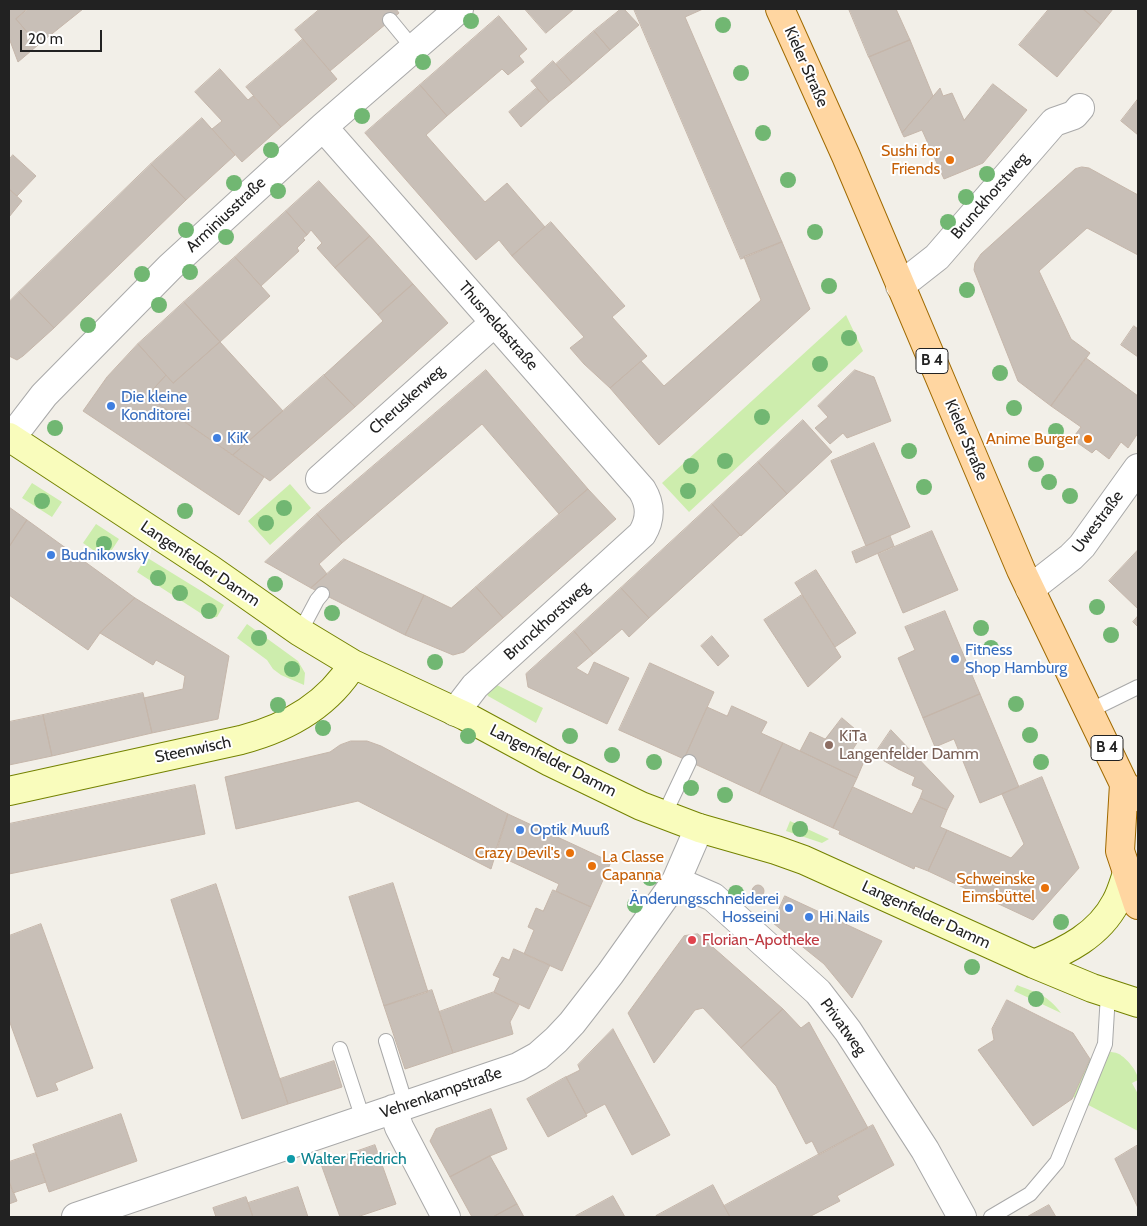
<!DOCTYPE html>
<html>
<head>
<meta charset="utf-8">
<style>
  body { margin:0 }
  #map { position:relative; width:1147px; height:1226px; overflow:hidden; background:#f2efe8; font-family:Cabin,sans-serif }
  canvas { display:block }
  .frame { position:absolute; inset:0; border:10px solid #222; pointer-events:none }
  .scale { position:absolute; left:20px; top:30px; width:82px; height:22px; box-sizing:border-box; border:2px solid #222; border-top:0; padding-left:6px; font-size:15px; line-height:18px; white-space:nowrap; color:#222; -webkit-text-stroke:4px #fff; paint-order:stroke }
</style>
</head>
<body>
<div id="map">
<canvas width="1147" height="1226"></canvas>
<div class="frame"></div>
<div class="scale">20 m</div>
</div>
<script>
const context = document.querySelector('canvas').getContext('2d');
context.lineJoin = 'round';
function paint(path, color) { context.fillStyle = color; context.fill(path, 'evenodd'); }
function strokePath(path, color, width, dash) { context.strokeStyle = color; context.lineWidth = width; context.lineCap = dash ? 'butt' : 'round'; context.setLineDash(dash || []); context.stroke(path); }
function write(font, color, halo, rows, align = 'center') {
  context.font = font + ' Cabin,sans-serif'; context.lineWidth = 4; context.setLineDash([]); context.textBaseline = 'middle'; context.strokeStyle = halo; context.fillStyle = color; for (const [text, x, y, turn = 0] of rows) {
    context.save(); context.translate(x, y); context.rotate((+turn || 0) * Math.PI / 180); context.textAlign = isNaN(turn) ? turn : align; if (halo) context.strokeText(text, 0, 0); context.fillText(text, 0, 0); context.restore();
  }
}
const grass = new Path2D(`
  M846 315 863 351 689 512 662 483Z
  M32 483 62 502 52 517 22 498Z
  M290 484 311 508 270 545 248 521Z
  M96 524 119 539 106 559 83 543Z
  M146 557 224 605 217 617 208 618 137 572Z
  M247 624 298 661 305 673 304 685 281 675 273 669 267 660 237 638Z
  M491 682 543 708 536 723 488 696 487 694Z
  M790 821 829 839 822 843 786 831Z
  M1017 985C1037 993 1048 995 1061 1013L1014 991Z
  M1106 1051C1110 1052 1115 1052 1119 1054 1126 1058 1138 1071 1138 1080L1132 1083 1138 1094V1131L1073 1097 1090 1059Z`);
const building = new Path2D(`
  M9 9H24L25 11 16 19 38 45 18 62 9 38Z
  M28 9H83L38 45 16 19Z
  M320 9H396L399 13 330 71 295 30Z
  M525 9H574L546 33Z
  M621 9H624L639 25 610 50 594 31Z
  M634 9H703L685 17 782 242 741 259Z
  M849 9H896L910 40 869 57Z
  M1049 9H1083L1101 24 1057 77 1019 45Z
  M1083 9H1113L1101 24Z
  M499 16 527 49 519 56 524 62 508 75 502 69 447 116 420 85Z
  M594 31 610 50 572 83 556 64Z
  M303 39 337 79 281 127 246 87Z
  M910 40 933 96 902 133 869 57Z
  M553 61 572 83 549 102 531 81Z
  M220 69 248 100 253 96 281 127 242 162 212 129 222 121 195 92Z
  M993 84 1027 110 983 163 944 179 922 130 904 137 902 133 940 88 943 96 952 93 964 120Z
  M420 85 447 116 426 135 485 202 507 183 545 227 512 256 499 240 476 260 365 133Z
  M537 88 549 102 521 127 509 112Z
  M1138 99V135L1121 121Z
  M202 118 235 155 186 200 151 164Z
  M13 155 36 176 17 196 9 189V160Z
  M151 164 186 200 54 328 19 292Z
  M1082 167 1089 168 1138 195V255L1087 228 1039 271 1071 339 1090 353 1051 406 1018 381 974 270 975 263 981 254 1075 169Z
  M319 181 370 236 335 268 317 248 322 243 311 230 307 235 286 211Z
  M9 189 22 201 9 217Z
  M286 211 307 235 303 238 305 240 297 248 299 251 261 286 235 257Z
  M551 222 625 306 612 317 647 356 610 388 584 364 570 348 584 337 512 256Z
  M370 236 413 284 378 315 335 268Z
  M782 242 810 309 659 445 610 388 641 361 664 386 761 300 744 257Z
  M235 257 270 296 220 342 184 302Z
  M413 284 448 323 355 407 324 375 383 321 378 315Z
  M19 292 54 328 23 356 17 360 9 356V302Z
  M184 302 220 342 173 383 138 344Z
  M1134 326 1138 329V357L1121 345Z
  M220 342 283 411 233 455 147 396 166 375 173 383Z
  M138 344 166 375 147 396 264 477 239 515 83 411 107 377Z
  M1086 358 1138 396V433L1128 448 1121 442 1109 459 1096 449 1092 453 1072 439 1081 427 1051 406Z
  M486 370 588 489 559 514 482 424 342 543 317 514Z
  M855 370 874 377 891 421 847 438 843 433 830 444 815 428 828 417 818 406Z
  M324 375 355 407 270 481 233 455Z
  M803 420 832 452 787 494 758 462Z
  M874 443 910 527 866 546 831 461Z
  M758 462 787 494 741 536 712 504Z
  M588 489 616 519 503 618 476 587Z
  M712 504 740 535 649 618 621 588Z
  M9 507 27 520 9 547Z
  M317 514 342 543 319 564 327 574 311 588 265 562Z
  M27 520 135 598 100 633 88 650 9 595V547Z
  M932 531 958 590 903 613 878 554Z
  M890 536 894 546 856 563 852 552Z
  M1138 550V609L1109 581Z
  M344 559 424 595 405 635 311 588Z
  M816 570 856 633 835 647 795 583Z
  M476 587 503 618 464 652 453 655 405 635 424 595 451 608Z
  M621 588 649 618 629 637 622 629 593 654 574 631Z
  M802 595 841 657 808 687 764 620Z
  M135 598 229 656 218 719 152 733 144 698 183 689 185 676 156 660 153 665 100 633Z
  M945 611 980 694 923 718 898 658 915 650 905 627Z
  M1138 616V627L1133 622Z
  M574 631 593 654 576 668 588 675 594 662 629 678 607 724 528 687 526 674Z
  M712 636 729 656 718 666 701 646Z
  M650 663 714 692 684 759 619 730Z
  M143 693 152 733 52 756 43 715Z
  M980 694 1019 787 980 803 954 739 935 747 923 718Z
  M732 706 767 722 761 733 783 743 759 794 684 759 707 707 727 716Z
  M43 715 52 756 9 765V722Z
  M842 718 862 735 851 752 865 759 857 778 800 751 810 732 825 739Z
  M891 730 954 796 947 810 920 798 923 790 912 785 915 777 898 769 874 755Z
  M351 741H367L381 746 508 814 491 869 358 801 236 829 225 777 330 752 340 745Z
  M783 743 857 778 833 828 759 794Z
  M1042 777 1079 868 1033 920 928 871 947 830 1011 858 1024 844 1002 794Z
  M195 785 205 834 9 874V824Z
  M853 787 912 814 920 798 947 810 940 827 947 830 928 871 915 866 914 869 839 834 840 831 833 828Z
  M508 814 611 862 591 907 556 891 559 884 495 854Z
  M393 883 428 992 384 1006 349 897Z
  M216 884 288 1104 242 1119 171 900Z
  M752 891a6 6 0 1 1 12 0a6 6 0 1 1-12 0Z
  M553 890 591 907 562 971 524 954 534 930 528 927 536 908 543 911Z
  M785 896 882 941 852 998 824 964 773 923Z
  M41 924 93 1068 55 1083 58 1090 37 1097 9 1020V936Z
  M698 934 783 1009 741 1048 703 1008 695 1010 654 1063 628 1013 684 936Z
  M514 949 550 965 529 1009 494 992 500 978 493 975 502 957 509 960Z
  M432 990 453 1053 405 1069 384 1006Z
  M494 992 519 1005 510 1022 513 1034 453 1053 439 1012Z
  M1007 1000 1073 1033 1090 1059 1072 1099 1033 1126 978 1050 994 1040 992 1029Z
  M783 1009 801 1028 809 1022 868 1128 819 1155 812 1141 806 1144 776 1086 741 1048Z
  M613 1029 670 1135 632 1155 605 1104 586 1114 566 1077 580 1070 578 1065Z
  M334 1061 342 1087 288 1104 280 1079Z
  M566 1077 587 1116 548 1137 527 1099Z
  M491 1109 507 1149 490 1156 450 1177 430 1141 436 1129Z
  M121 1114 137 1161 49 1192 33 1145Z
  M873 1125 894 1165 837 1196 840 1201 809 1217H730L724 1206Z
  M375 1145 396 1204 357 1217H340L321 1164Z
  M1138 1145V1208L1115 1159Z
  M36 1153 46 1182 13 1193 9 1181V1162Z
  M490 1156 517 1204 493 1217H472L450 1177Z
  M9 1181 17 1201 9 1204Z
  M713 1185 730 1217H656V1216Z
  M298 1187 308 1217H253L248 1203Z
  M613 1196 625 1217H577L576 1216Z
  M246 1197 253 1217H216L213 1208Z
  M517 1204 524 1217H493Z
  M1049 1205 1056 1217H1027Z`);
const lane = new Path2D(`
  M390 20 413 48
  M300 632 317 600 322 594
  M1089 711 1138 687
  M664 815 689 762
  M386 1041 406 1105
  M340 1049 363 1119
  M991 1217 1030 1194 1057 1162 1105 1044 1108 994`);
const street = new Path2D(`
  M323 127 642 490C651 505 651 519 642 534L475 686 455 712
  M900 286 937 257 1054 122 1074 115 1080 108
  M11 438 44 395 170 267 323 127 459 9
  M320 479 495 322
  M1030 589 1071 557 1082 546 1138 468
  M676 881 713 897 818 992 848 1031 925 1150 962 1217
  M393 1109 399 1127 446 1217
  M76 1217 518 1067 538 1056 556 1040 572 1023 610 974 676 881 699 828`);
const secondary = new Path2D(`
  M9 437 210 569 300 632 353 664 465 716 550 762 641 806 699 828 776 850 804 860 1034 964 1092 988 1138 1003
  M9 791 241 740C287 728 328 705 353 664
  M1034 964C1066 951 1099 935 1116 902 1121 893 1124 882 1127 873`);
const primary = new Path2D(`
  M780 9 846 156 1021 570 1124 784 1138 797
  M1124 784 1120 851 1138 905`);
const trees = [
  [471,21],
  [723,25],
  [423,62],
  [741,73],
  [362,116],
  [763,133],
  [271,150],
  [987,174],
  [788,180],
  [234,183],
  [278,191],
  [966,197],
  [948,222],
  [186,230],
  [815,232],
  [226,237],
  [190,272],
  [142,274],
  [829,286],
  [967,290],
  [159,305],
  [88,325],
  [849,338],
  [820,364],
  [1000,373],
  [1014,408],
  [762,417],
  [55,428],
  [1056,431],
  [909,451],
  [725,461],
  [1036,464],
  [691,466],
  [1049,482],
  [924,487],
  [688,491],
  [1070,496],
  [42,501],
  [284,508],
  [185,511],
  [266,523],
  [104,544],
  [158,578],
  [275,584],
  [180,593],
  [1097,607],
  [209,611],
  [332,613],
  [981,628],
  [1111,635],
  [259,638],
  [991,648],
  [435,662],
  [292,669],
  [1016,704],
  [278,705],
  [323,728],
  [1030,735],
  [468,736],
  [570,736],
  [612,755],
  [654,762],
  [1041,762],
  [691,788],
  [725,795],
  [800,829],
  [650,878],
  [736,893],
  [635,905],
  [1061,922],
  [972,967],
  [1036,999]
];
const markers = [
  [950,160,5,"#e8710a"],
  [111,406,5,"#3f7fe0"],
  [217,438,5,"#3f7fe0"],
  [1088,439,5,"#e8710a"],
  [51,555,5,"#3f7fe0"],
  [955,659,5,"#3f7fe0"],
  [829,745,5,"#8d6e63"],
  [520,830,5,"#3f7fe0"],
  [570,853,5,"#e8710a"],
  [592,866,5,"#e8710a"],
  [1045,888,5,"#e8710a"],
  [789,908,5,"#3f7fe0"],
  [809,917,5,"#3f7fe0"],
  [692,940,5,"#e0444e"],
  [291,1159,5,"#0f9aa8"]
];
const shields = [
  [932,361,32],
  [1107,748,32]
];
const shieldNames = [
  ["B 4",932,361],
  ["B 4",1107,748]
];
const streetNames = [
  ["Kieler Straße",806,67,66],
  ["Brunckhorstweg",990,196,-49],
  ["Arminiusstraße",226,215,-43],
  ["Thusneldastraße",498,326,49],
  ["Cheruskerweg",407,400,-42],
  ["Kieler Straße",966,440,67],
  ["Uwestraße",1098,522,-53],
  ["Langenfelder Damm",200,564,34],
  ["Brunckhorstweg",547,621,-42],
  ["Steenwisch",193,750,-12],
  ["Langenfelder Damm",553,761,27],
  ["Langenfelder Damm",926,915,25],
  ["Privatweg",843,1027,54],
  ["Vehrenkampstraße",441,1093,-19]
];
const foodNames = [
  ["Sushi for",940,151],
  ["Friends",940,169],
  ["Anime Burger",1078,439],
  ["Crazy Devil's",560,853],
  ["La Classe",602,857,"left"],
  ["Capanna",602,875,"left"],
  ["Schweinske",1035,879],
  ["Eimsbüttel",1035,897]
];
const shopNames = [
  ["Die kleine",121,397],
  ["Konditorei",121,415],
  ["KiK",227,438],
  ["Budnikowsky",61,555],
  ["Fitness",965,650],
  ["Shop Hamburg",965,668],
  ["Optik Muuß",530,830],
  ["Änderungsschneiderei",779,899,"right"],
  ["Hosseini",779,917,"right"],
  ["Hi Nails",819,917]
];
const educationNames = [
  ["KiTa",839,736],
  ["Langenfelder Damm",839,754]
];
const healthNames = [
  ["Florian-Apotheke",702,940]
];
const cultureNames = [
  ["Walter Friedrich",301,1159]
];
paint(grass, '#cdedad');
paint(building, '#c8bfb7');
strokePath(building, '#c5b6aa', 1);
strokePath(lane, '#a9a9a9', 16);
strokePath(street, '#a9a9a9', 30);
strokePath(secondary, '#748200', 30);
strokePath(primary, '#a06a00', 30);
strokePath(lane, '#fff', 14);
strokePath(street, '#fff', 28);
strokePath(secondary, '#f9fcbc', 28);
strokePath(primary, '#ffd6a1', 28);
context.fillStyle = '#71b772';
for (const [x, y] of trees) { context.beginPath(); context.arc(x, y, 8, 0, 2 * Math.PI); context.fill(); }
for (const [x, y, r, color] of markers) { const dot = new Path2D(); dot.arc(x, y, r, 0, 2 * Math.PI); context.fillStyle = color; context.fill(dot); strokePath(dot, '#fff', 2); }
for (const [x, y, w] of shields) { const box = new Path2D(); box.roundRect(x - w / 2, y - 12.5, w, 25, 4); context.fillStyle = '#fff'; context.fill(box); strokePath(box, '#222', 1); }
write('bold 15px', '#222', null, shieldNames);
write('16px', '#222', '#fff', streetNames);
write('16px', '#c56008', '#fff', foodNames, 'right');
write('16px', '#366cbe', '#fff', shopNames, 'left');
write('16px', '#785e54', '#fff', educationNames, 'left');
write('16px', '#be3a42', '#fff', healthNames, 'left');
write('16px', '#0d838f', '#fff', cultureNames, 'left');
</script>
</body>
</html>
